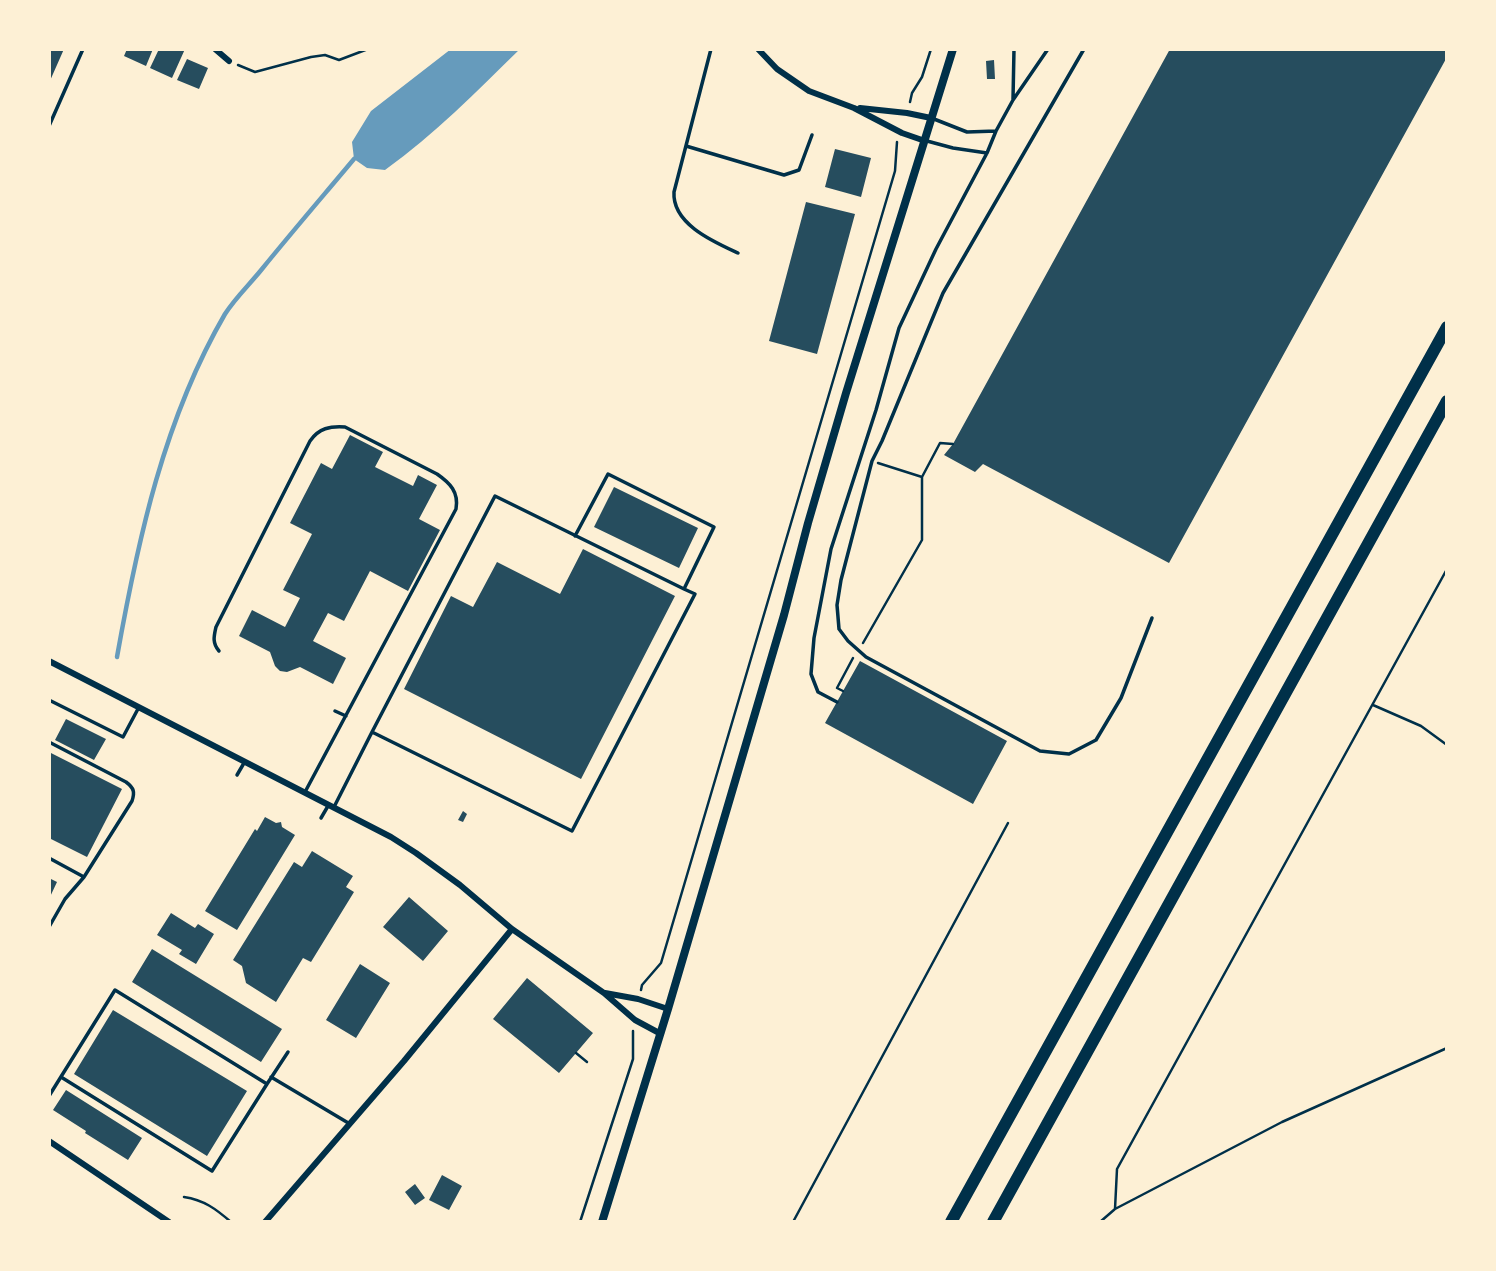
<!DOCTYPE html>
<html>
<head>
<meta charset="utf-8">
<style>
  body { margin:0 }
  #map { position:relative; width:1496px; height:1271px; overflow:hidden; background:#fdf0d5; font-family:"Asap Condensed",sans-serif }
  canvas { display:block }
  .frame { position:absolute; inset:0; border:51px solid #fdf0d5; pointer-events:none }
</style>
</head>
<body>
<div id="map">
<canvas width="1496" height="1271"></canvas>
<div class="frame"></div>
</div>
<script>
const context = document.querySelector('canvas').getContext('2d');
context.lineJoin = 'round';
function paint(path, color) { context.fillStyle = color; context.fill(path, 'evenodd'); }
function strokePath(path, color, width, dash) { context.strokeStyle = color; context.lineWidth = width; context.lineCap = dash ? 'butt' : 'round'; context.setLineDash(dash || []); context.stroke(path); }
const water = new Path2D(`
  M451 49H520C476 92 435 134 385 170L367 168 354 159 352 142 371 111Z`);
const stream = new Path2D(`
  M117 657C138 539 164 419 225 314 235 298 250 284 262 269 292 232 323 196 354 159`);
const building = new Path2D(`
  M49 49H64L49 83Z
  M127 49H153L146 66 124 56Z
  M159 49H185L172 78 150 68Z
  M1170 49H1444L1447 51V57L1169 563 983 464 975 472 944 455 953 444Z
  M187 59 208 68 199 89 177 80Z
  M994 60 995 79H987L986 61Z
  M835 149 871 158 861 197 825 187Z
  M806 202 855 214 817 354 769 341Z
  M350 435 383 452 375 467 413 486 418 475 437 485 419 519 440 530 408 591 370 571 344 621 328 613 313 641 346 658 333 684 300 667 287 672 280 671 275 666 270 652 239 636 252 610 285 627 300 598 283 590 312 534 290 523 321 463 332 469Z
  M614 487 698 528 679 568 594 527Z
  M583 549 675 596 581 779 404 689 451 596 473 607 497 562 560 594Z
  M860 661 1007 741 973 804 825 723Z
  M66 719 106 739 94 760 55 740Z
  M49 752 122 789 87 857 49 838Z
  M463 811 467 814 463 822 458 820Z
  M265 817 276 823 281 822 282 827 295 835 237 930 205 911 255 829 257 831Z
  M312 851 353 876 346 887 354 892 311 962 303 958 276 1002 246 983 242 966 233 960 294 862 302 867Z
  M49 878 57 882 49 899Z
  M409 897 448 931 423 961 383 927Z
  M171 913 195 928 198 924 214 934 196 964 179 954 182 950 157 935Z
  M152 949 282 1029 261 1062 132 982Z
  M360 964 390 983 356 1038 326 1020Z
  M527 978 593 1033 559 1073 493 1019Z
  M113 1010 247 1091 207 1156 74 1074Z
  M66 1090 142 1138 128 1160 85 1133 86 1131 53 1110Z
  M442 1175 462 1186 449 1210 429 1200Z
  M415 1184 425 1198 415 1205 405 1192Z`);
const path = new Path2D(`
  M238 65 255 72 311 57 325 55 339 60 368 49
  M910 102 912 93 922 77 931 49
  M878 463 922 477
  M863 643 922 540V477L940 443 953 444
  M843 691 837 688 853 658
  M1373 705 1421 726 1447 745
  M641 990 642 985 661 963 895 171 897 142
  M576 1053 587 1062
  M184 1197C204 1200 216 1209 231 1222
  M1115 1209 1117 1169 1447 569
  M580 1222 633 1059V1031
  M793 1222 1008 823
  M1100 1222 1115 1209 1282 1122 1447 1048`);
const service = new Path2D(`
  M711 49 674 192C672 224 714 242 738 253
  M1084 49 943 293 882 441 872 461 841 580 837 605 839 629 848 641 866 657 1040 751 1069 754 1096 740 1121 698 1152 618
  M1013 99 1014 49
  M934 119 967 132 996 131
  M49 126 83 49
  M927 141 953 148 987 153
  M686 146 784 175 799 170 812 135
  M219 651C212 643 214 636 216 627L310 441C319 428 330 426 345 427L437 474C450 483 459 492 456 509L305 792
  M49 700 123 737 139 707
  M837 702 818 692 811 674 814 638 831 549 876 410 899 328 936 249 987 153 996 131 1013 100 1048 49
  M335 711 346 716
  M372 732 495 496 684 589 714 527 608 474 575 536
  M49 742 126 782C134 788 135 792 132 801L84 877 65 899 49 927
  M237 775 244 763
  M334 807 372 732 572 831 695 594 684 589
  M321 818 328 806
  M49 858 84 877
  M61 1077 212 1171 267 1084
  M271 1077 350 1124
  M49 1096 115 990 267 1084 288 1052`);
const minor = new Path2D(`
  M215 49 229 61
  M758 49 777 69 809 91 854 108 902 133 925 141
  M860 108 907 113 931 118
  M49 661 391 837 416 853 460 885 512 929 604 993 635 1020 661 1034
  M605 993 638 999 668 1009
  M49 1141 169 1222
  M265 1222 404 1061 512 929`);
const tertiary = new Path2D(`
  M602 1222 668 1009 784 615 808 523 846 393 953 49`);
const motorway = new Path2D(`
  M951 1222 1447 327
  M993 1222 1447 401`);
paint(water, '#669bbc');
strokePath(stream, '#669bbc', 4.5);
paint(building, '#264d5e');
strokePath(path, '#003049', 2.5);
strokePath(service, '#003049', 3.5);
strokePath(minor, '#003049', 6);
strokePath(tertiary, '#003049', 8);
strokePath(motorway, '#003049', 12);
</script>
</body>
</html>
